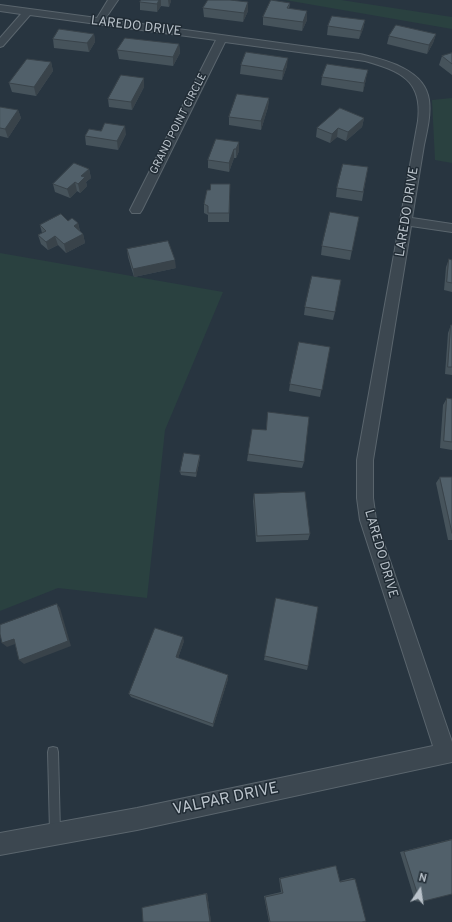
<!DOCTYPE html>
<html>
<head>
<meta charset="utf-8">
<style>
  body { margin:0 }
  #map { position:relative; width:452px; height:922px; overflow:hidden; background:#283540; font-family:Overpass,sans-serif }
  canvas { display:block }
  .north { position:absolute; left:400px; top:870px; width:40px; height:40px; -webkit-text-stroke:3px #212c35; paint-order:stroke; rotate:13deg; font-size:11px; font-weight:700; line-height:16px; text-align:center; color:#b9c2ca }
  .north::after { content:''; display:block; margin:auto; width:14px; height:18px; background:#b9c2ca; clip-path:polygon(50% 0,100% 100%,50% 72%,0 100%) }
</style>
</head>
<body>
<div id="map">
<canvas width="452" height="922"></canvas>
<div class="north">N</div>
</div>
<script>
const context = document.querySelector('canvas').getContext('2d');
context.lineJoin = 'round';
function paint(path, color) { context.fillStyle = color; context.fill(path, 'evenodd'); }
function strokePath(path, color, width, dash) { context.strokeStyle = color; context.lineWidth = width; context.lineCap = dash ? 'butt' : 'round'; context.setLineDash(dash || []); context.stroke(path); }
function write(font, color, halo, rows, align = 'center') {
  context.font = font + ' Overpass,sans-serif'; context.lineWidth = 3; context.setLineDash([]); context.textBaseline = 'middle'; context.strokeStyle = halo; context.fillStyle = color; for (const [text, x, y, turn = 0] of rows) {
    context.save(); context.translate(x, y); context.rotate((+turn || 0) * Math.PI / 180); context.textAlign = isNaN(turn) ? turn : align; if (halo) context.strokeText(text, 0, 0); context.fillText(text, 0, 0); context.restore();
  }
}
const green = new Path2D(`
  M285 0H341L452 17V29Z
  M452 98V163L435 160 432 100Z
  M0 253 223 292 165 430 147 598 58 588 0 611Z`);
const lane = new Path2D(`
  M53 747 57 748 58 752 60 832 59 836 55 837 51 836 50 832 48 752 49 748Z`);
const street = new Path2D(`
  M108 0H118L105 19 360 54C385 60 425 69 429 100 431 115 427 131 424 145 420 169 416 194 412 218L452 224V232L411 226 373 460V498L376 520 452 742V762L137 830 0 855V833L137 808 433 746 360 520 357 498V460L418 121C423 80 400 71 365 61L225 42 142 210 140 213H132L130 210 216 40 30 15 3 46 0 47V38L21 14 0 11V5L97 18Z`);
const wall = new Path2D(`
  M141 0H171V1L169 7 161 6 157 12 140 10V2Z
  M290 3 289 9 307 20 302 31 263 25V17Z
  M203 8 248 11 243 22 204 17Z
  M365 20 363 29 359 39 327 35 328 26Z
  M94 34 95 42 89 52 54 48 53 39Z
  M436 34 433 43 427 54 387 44 389 36Z
  M179 44 180 53 173 66 119 59 117 50Z
  M452 53V75L439 65 442 56Z
  M51 62 53 71 36 96 12 92 9 83Z
  M241 65 287 66 282 80 240 74Z
  M322 77 366 79 363 92 321 85Z
  M144 78V87L132 110 109 107 108 99Z
  M269 98 268 107 261 130 229 125V117Z
  M0 107 18 110 21 118 8 138 0 136Z
  M364 118 362 127 346 141 337 137 330 143 316 137 317 128Z
  M126 134 118 150 86 145 85 136Z
  M239 142V151L236 158H234L229 172 208 168V160Z
  M368 167 362 201 336 197 337 188Z
  M89 169 91 178 86 182 87 186 80 193 77 191 70 198 55 192 53 184Z
  M230 184 229 222H208V215L204 213V204L210 190Z
  M359 217 350 260 321 255 322 246Z
  M68 221 78 223 80 231 83 234 85 243 66 253 58 245 48 250 41 244 38 235 42 233 40 225Z
  M127 249 176 268 134 277 128 257Z
  M449 259 452 260V292L444 290 446 267Z
  M305 307 335 312 333 320 304 315Z
  M451 325H452V375L445 374 448 333Z
  M330 347 320 397 289 391 290 384Z
  M447 398 452 399V450L440 448 443 405Z
  M248 454 304 462 302 468 247 461Z
  M200 458 196 477 181 475 180 472Z
  M440 477H452V540H448L436 483Z
  M254 494 310 534 308 540 256 542 253 501Z
  M276 598 308 666 307 670 264 660Z
  M184 641 178 658 228 675V679L213 727 131 697 129 694Z
  M452 839V894L420 902 415 901 400 852Z
  M334 866H336L340 881 352 878 355 879 362 922H269L264 896 281 892 279 878Z
  M207 893 211 922 142 908 144 907Z`);
const shadedWall = new Path2D(`
  M159 0H161V6L157 12V4Z
  M168 0H171V1L169 7Z
  M248 2V11L243 22 244 13Z
  M307 11V20L302 31 303 22Z
  M365 20 363 29 359 39 361 31Z
  M94 34 95 42 89 52 87 43Z
  M436 34 433 43 427 54 429 45Z
  M179 44 180 53 173 66V57Z
  M288 58 287 66 282 80 283 71Z
  M51 62 53 71 36 96 34 87Z
  M368 70 366 79 363 92 364 83Z
  M144 78V87L132 110 131 102Z
  M269 98 268 107 261 130V121Z
  M18 110 21 118 8 138 5 129Z
  M364 118 362 127 346 141 348 132Z
  M125 126 126 134 118 150 117 141Z
  M338 128 337 137 330 143 332 134Z
  M239 142V151L236 158V149Z
  M234 149V158L229 172V163Z
  M89 169 91 178 86 182 87 186 80 193 78 184 81 176Z
  M75 182 77 191 70 198 67 189Z
  M78 223 80 232 74 226Z
  M83 234 85 243 66 253 64 244Z
  M55 236 58 245 48 250 46 242Z
  M175 260 176 268 134 277 133 269Z
  M200 455V458L196 477V473Z
  M57 604 60 608 71 646 24 664 19 660Z
  M183 637 184 641 177 661 176 657Z
  M14 639 18 643 7 647 2 643Z
  M228 675V679L213 727V724Z
  M207 893 211 922H210L206 894Z`);
const building = new Path2D(`
  M141 0H159L157 4 140 2Z
  M208 0H230L248 2 244 13 203 8Z
  M271 0 290 3 287 8 307 11 303 22 263 17Z
  M332 16 365 20 361 31 328 26Z
  M396 25 436 34 429 45 389 36Z
  M59 29 94 34 87 43 53 39Z
  M125 38 179 44 173 57 117 50Z
  M246 52 288 58 283 71 241 65Z
  M452 53V64L442 56Z
  M27 59 51 62 34 87 9 83Z
  M327 64 368 70 364 83 322 77Z
  M121 75 144 78 131 102 108 99Z
  M237 94 269 98 261 121 229 117Z
  M0 107 18 110 5 129 0 128Z
  M340 108 364 118 348 132 338 128 332 134 317 128Z
  M105 123 125 126 117 141 85 136 89 129 101 131Z
  M216 139 239 142 236 149H234L229 163 208 160Z
  M74 163 89 169 81 176 85 177 78 184 75 182 67 189 53 184Z
  M343 164 368 167 363 192 337 188Z
  M211 184H230L229 213H208V206L204 204 207 190H210Z
  M330 212 359 217 352 251 322 246Z
  M61 214 68 221 72 218 78 223 74 226 83 234 64 244 55 236 46 242 38 235 46 231 40 225Z
  M168 241 175 260 133 269 127 249Z
  M449 259 452 260V283L447 282Z
  M312 276 341 280 335 312 305 307Z
  M451 325H452V367H448Z
  M299 342 330 347 322 390 290 384Z
  M447 398 452 399V442L444 441Z
  M268 412 309 417 304 462 248 454 252 429 266 430Z
  M184 453 200 455 196 473 180 472Z
  M440 477H452V533Z
  M305 492 310 534 257 536 254 494Z
  M276 598 318 607 308 666 265 656Z
  M57 604 68 641 19 660 14 639 2 643 0 634V625Z
  M155 628 183 637 176 657 228 675 213 724 129 694Z
  M452 840V894L420 902 404 852Z
  M336 866 340 882 355 879 366 921 362 922H270L265 897 283 893 280 879Z
  M206 894 210 922H143L142 908Z`);
const farStreetnames = [
  ["GRAND POINT CIRCLE",179,124,-63]
];
const streetNames = [
  ["LAREDO DRIVE",136,27,7],
  ["LAREDO DRIVE",408,212,-81],
  ["LAREDO DRIVE",380,554,74]
];
const nearStreetnames = [
  ["VALPAR DRIVE",226,800,-12]
];
paint(green, '#2a4140');
strokePath(lane, '#5a656d', 2);
strokePath(street, '#5a656d', 2);
paint(lane, '#3c4750');
paint(street, '#3c4750');
paint(wall, '#46535b');
paint(shadedWall, '#39434a');
paint(building, '#51606a');
strokePath(building, '#39434a', 1);
write('11px', '#b9c2ca', '#212c35', farStreetnames);
write('13px', '#b9c2ca', '#212c35', streetNames);
write('16px', '#b9c2ca', '#212c35', nearStreetnames);
</script>
</body>
</html>
